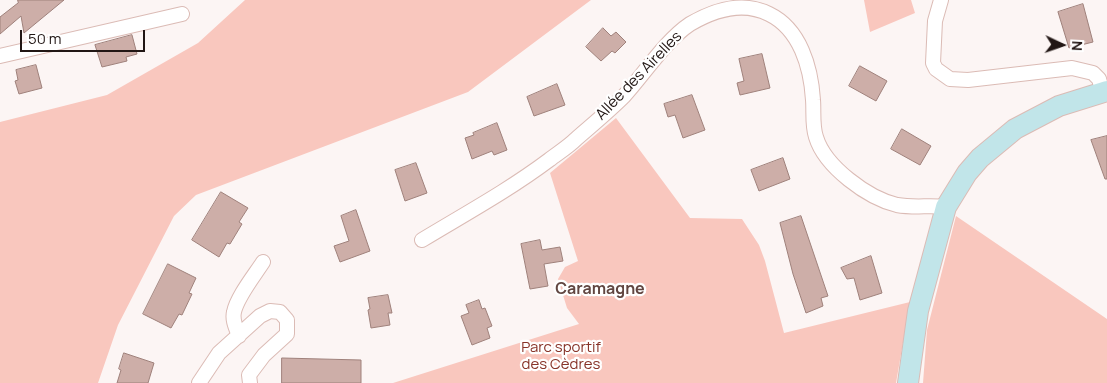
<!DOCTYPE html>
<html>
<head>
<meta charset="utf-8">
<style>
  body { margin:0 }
  #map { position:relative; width:1107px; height:383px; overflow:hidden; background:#fcf5f4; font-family:Manrope,sans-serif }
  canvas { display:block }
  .north { position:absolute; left:1037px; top:20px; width:50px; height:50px; -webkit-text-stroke:4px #fff; paint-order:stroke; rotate:93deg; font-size:14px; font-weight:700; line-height:20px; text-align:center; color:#211614 }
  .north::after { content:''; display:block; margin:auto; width:18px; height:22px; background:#211614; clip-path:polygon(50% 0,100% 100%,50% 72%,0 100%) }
  .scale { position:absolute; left:20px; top:30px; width:125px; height:22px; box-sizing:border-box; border:2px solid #211614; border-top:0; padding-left:6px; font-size:15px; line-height:18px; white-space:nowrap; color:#211614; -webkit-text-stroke:4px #fff; paint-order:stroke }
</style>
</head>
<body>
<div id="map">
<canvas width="1107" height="383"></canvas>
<div class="north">N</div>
<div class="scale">50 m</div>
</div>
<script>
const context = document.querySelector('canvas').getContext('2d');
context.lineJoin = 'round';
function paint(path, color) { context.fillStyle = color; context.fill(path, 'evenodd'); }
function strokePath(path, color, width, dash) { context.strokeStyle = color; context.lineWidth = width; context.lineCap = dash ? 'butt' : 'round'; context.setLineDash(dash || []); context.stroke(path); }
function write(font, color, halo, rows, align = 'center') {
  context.font = font + ' Manrope,sans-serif'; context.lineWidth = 4.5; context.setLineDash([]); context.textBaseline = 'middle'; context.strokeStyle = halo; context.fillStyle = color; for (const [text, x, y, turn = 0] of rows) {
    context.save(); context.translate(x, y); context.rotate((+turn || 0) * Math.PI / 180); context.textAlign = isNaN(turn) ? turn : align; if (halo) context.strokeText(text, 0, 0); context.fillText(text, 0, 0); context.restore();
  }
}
const green = new Path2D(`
  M245 0H591L468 92 196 195 174 216 118 325 98 383H0V122L107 95 198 43Z
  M864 0H911L915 13 870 32Z
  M616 118 690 218 742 219 759 245 765 261 784 333 910 302 896 383H393L579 324 567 308 558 279 565 267 578 261 550 173Z
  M956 216 1107 319V383H923L927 330Z`);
const building = new Path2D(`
  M18 0H64L24 33 21 16 0 34V17L18 3Z
  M1083 4 1093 42 1069 48 1058 12Z
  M603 28 611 36 616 32 626 42 615 53 612 51 601 61 586 47Z
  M132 35 137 54 126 57 127 61 102 67 95 45Z
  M762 54 770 88 740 95 737 83 744 81 739 59Z
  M36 65 42 88 19 94 15 81 18 80 16 70Z
  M860 66 887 81 876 101 849 86Z
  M557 84 565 105 534 116 527 97Z
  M692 95 705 130 683 138 675 115 668 117 664 104Z
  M497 123 507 150 494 155 492 151 472 159 465 138 474 135 473 133Z
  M902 129 931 146 920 165 891 149Z
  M1107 136V179H1105L1091 140Z
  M783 158 790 179 759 191 751 170Z
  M416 163 427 193 405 201 395 170Z
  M221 192 248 208 239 222 242 224 230 244 227 243 219 257 192 240Z
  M356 210 370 251 340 262 334 246 349 241 341 216Z
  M801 216 828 296 821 298 823 306 806 313 793 274 780 223Z
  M540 240 542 250 560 247 563 261 544 264 548 286 530 289 521 244Z
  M871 256 882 293 860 300 854 278 847 279 841 268Z
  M168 264 196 278 189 293 192 294 182 315 179 314 171 328 143 314Z
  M388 295 392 313H388L390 325 371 328 368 310 370 309 368 298Z
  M479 300 482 309 485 308 492 326 487 328 490 338 472 345 461 316 469 313 466 305Z
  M124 353 154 363 148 383H117L121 370 119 369Z
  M282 358 361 360V383H282Z`);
const street = new Path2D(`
  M941 0 935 21 933 63 936 69 950 79 968 80 1072 68 1093 73 1099 79 1101 86 1096 95
  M0 56 182 14
  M422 240C465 214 509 190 549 160 558 153 568 147 576 139 592 125 609 111 624 96 644 74 666 40 690 24 714 10 743 1 769 14 800 29 811 67 813 100 814 112 812 125 816 137 825 167 868 198 897 205 914 208 930 205 946 207
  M239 336C236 328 232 320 234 312 237 297 254 276 263 262
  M199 383 219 353 260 316 270 311 280 312 287 320V334L264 355 249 375 250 383`);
const secondary = new Path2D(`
  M908 383 918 311 946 207 967 173 980 158 1015 129 1059 106 1107 91`);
const streetNames = [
  ["Allée des Airelles",639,76,-46]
];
const parkNames = [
  ["Parc sportif",561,348],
  ["des Cèdres",561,365]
];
const neighbourhoodNames = [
  ["Caramagne",600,290]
];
paint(green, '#f9c7be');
paint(building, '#cdaea8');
strokePath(building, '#9f817b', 1);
strokePath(street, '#dbbbb5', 16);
strokePath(secondary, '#dbbbb5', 22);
strokePath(street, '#fff', 14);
strokePath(secondary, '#c1e5e9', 20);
write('15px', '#211614', '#fff', streetNames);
write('15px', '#883429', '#fff', parkNames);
write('bold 16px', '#614641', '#fff', neighbourhoodNames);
</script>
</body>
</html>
